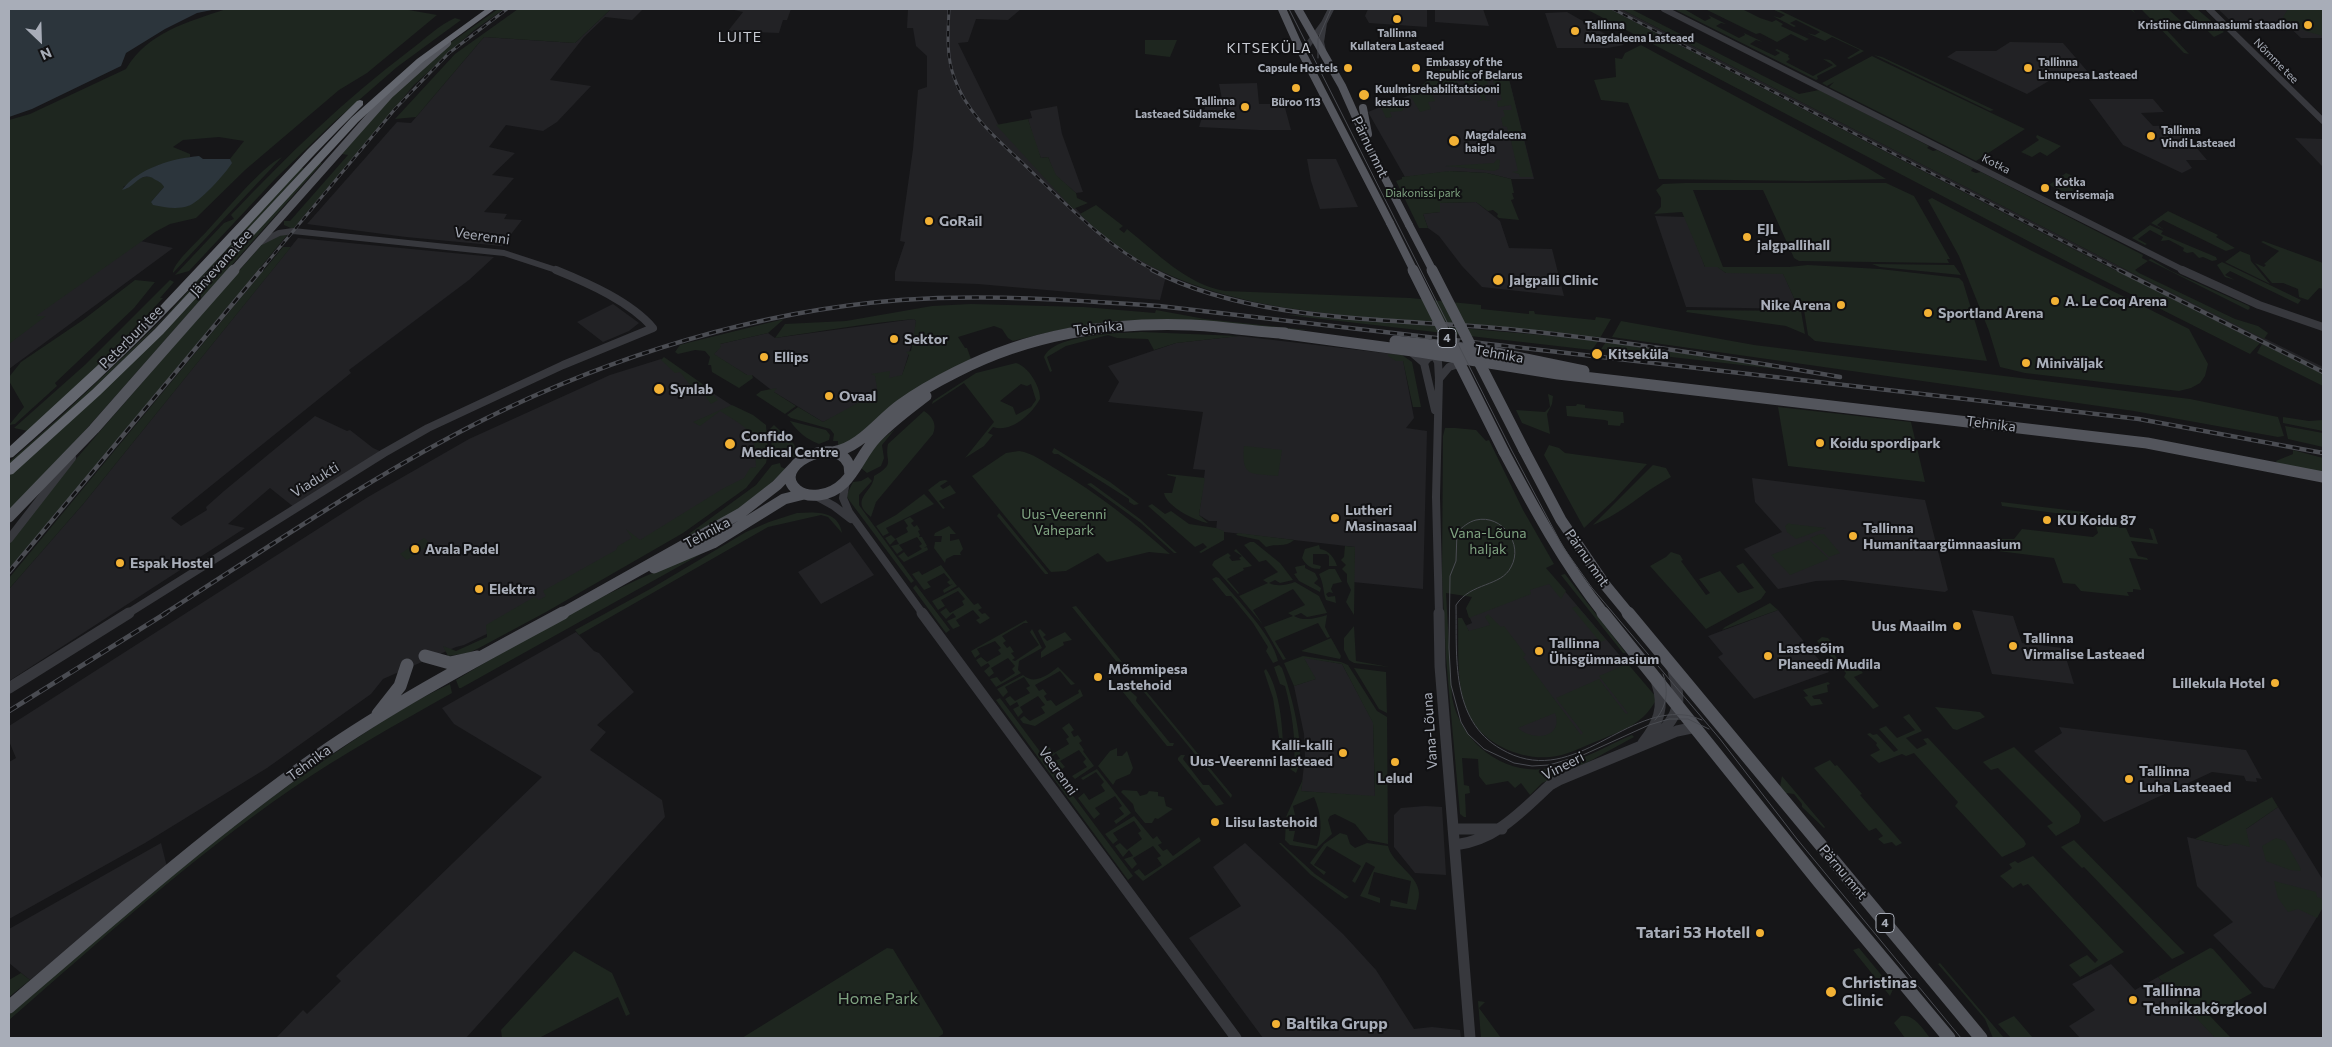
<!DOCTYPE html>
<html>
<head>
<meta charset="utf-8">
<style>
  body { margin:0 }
  #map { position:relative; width:2332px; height:1047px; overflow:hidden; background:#161618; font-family:Commissioner,sans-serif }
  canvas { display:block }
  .frame { position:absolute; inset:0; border:10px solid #a8adb8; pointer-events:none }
  .north { position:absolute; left:15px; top:15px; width:50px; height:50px; -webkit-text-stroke:4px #111113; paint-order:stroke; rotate:156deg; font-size:14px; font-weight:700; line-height:20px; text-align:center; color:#a8adb8 }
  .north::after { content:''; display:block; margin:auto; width:18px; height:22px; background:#a8adb8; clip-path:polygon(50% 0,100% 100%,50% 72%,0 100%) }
</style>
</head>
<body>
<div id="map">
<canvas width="2332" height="1047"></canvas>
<div class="frame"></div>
<div class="north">N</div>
</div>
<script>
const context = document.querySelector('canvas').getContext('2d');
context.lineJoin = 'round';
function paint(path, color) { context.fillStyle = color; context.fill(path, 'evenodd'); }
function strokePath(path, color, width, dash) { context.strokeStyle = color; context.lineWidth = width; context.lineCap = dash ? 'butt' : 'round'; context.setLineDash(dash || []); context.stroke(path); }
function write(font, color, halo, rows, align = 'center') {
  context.font = font + ' Commissioner,sans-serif'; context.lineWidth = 4; context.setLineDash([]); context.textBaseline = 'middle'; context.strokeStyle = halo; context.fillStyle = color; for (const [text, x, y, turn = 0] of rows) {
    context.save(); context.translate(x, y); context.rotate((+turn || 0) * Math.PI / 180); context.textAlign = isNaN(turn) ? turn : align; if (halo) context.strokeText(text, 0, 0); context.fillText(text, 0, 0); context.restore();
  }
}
const built = new Path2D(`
  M611 9H643L632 20 605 17 584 37 550 80 591 86 557 122 543 131 506 125 489 147 515 153 492 175 514 178 484 212 507 214 504 219 522 220 502 246 406 237 307 224 397 122 411 123 484 37 575 43Z
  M736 9H791L787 20H783L779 33 728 31 743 12 734 10Z
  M908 9H1021L1008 20 976 19 968 42 958 43 998 124 1024 153 1094 228 1126 251 1170 276 1165 280 1160 300 978 284 895 281V272L905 242 900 241 913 149 918 90 927 87V56L916 46 913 28H907Z
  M1368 9H1427V27L1369 23 1365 16Z
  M1435 9H1483L1489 26 1435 22Z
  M1610 9H1621L2138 276 2323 367V374L2079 252Z
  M2218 9H2323V38H2301L2286 24 2277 25 2279 27 2252 26 2255 29H2239Z
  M1567 12 1621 43 1624 45 1608 48H1557L1545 13Z
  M2010 42 2063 43 2094 79 2057 76 2027 94 1947 57 1956 51H1996Z
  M1442 69 1507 71 1534 179H1511L1487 173 1452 171 1405 177 1368 112 1410 95Z
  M1257 83 1259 104H1284L1291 130H1259L1199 127 1206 105 1223 104 1219 84Z
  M2089 99H2153L2164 112 2141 113 2153 126 2177 125 2207 160H2186L2192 168 2182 173 2123 145Z
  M1057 106 1062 134 1083 192 1076 193 1055 175 1048 157 1041 158 1035 144 1028 119 1032 118 1030 111Z
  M2295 138 2323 139V167L2320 164Z
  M1307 159H1336L1358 207 1320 209 1311 181Z
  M1476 202 1500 221 1509 248 1552 249 1564 296 1482 287 1462 266 1439 236 1428 228 1423 214 1440 212 1439 203Z
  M1655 216 1686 217 1705 267H1718L1726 273H1783L1799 309 1686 307Z
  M298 238 494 257 469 280 349 370 351 373 171 518 181 526 207 510 206 507 224 491 315 416 347 431 350 430 373 448 384 453 295 508 270 488 228 524 245 528 9 681V589L84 503Z
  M136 240 173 248 9 369V331Z
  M613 304 639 323 629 331 603 342 577 322Z
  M914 319 916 321 915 333 898 389 823 422 774 392 752 375H747L713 354 717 351 720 344 768 333 775 338Z
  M1239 336 1402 355 1414 418 1406 428 1427 431 1423 589 1353 582 1355 547 1216 531 1217 521H1209L1199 515 1205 470 1193 469 1203 412 1108 402 1119 382 1108 366 1176 343Z
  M661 359 757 422 761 467 722 494 559 599 464 645 456 647 383 679 371 694 267 768 145 843 9 919V762L16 758 9 741V726L368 497 469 439 610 375Z
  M1752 478 1925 500 1948 590 1945 592 1843 580 1816 581 1778 589 1744 549 1782 532 1755 502Z
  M850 542 874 575 821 604 798 572Z
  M1545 568 1652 693 1645 707 1565 750 1475 719 1469 631 1465 626 1472 623 1466 608Z
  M1778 610 1829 672 1754 699 1718 657 1723 654 1708 636Z
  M1972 610 2013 616 2022 643 2063 648 2074 684 1992 674Z
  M576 632 594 651 599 653 634 692 597 725 606 732 590 750 662 800 665 817 466 1038H276L303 1010 307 1014 341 981 336 976 542 777 454 724 442 708Z
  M1303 657 1342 664 1373 722 1375 797 1301 791 1305 757 1304 734 1294 686 1315 679Z
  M2059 727 2246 750 2262 779 2256 778 2257 782 2246 781 2244 776 2212 772 2104 822 2034 751 2062 733Z
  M1425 806 1442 807 1446 875 1415 873 1394 847V815L1401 808Z
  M2278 807 2323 880V907L2274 989 2264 987 2213 935 2233 922 2197 886 2187 837 2227 846 2233 838Z
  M161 843 167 867 30 980 9 963V929Z
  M1245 843 1343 934 1376 970 1414 1029 1432 1027 1460 1030 1461 1038H1263L1189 938 1241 906 1213 867Z
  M2111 964 2135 990 2158 977 2216 1038H2080L2069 1026 2095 1010 2072 984Z`);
const green = new Path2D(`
  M226 9H403L437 15 367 73 339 90 245 170 196 218 170 224 155 232 36 316H46L9 344V120L30 114 126 69C148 32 188 22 226 9ZM219 137 244 141 230 159 231 163 208 190 188 206 151 202 164 187C162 182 159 182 155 179 144 172 134 182 126 189L123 187 156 166 190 157V154L173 147 183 140Z
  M498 9H504L473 31 414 85 293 229 284 225V221H290L348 155 342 154 395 93 450 43Z
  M518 9H611L575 43 484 37 416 117 395 119 455 54Z
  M1586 9H1610L2079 252 2260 343 2250 354 2091 274Z
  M1621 9H1631L1799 94 1819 90 1929 146 1927 148 1933 151 1937 150 1973 168 1971 171 1976 173 1981 172 2143 255 2142 258 2148 261 2135 270 2139 273 2235 319 2258 326 2268 333 2264 339 2138 276Z
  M1674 9H1684L1705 21 1711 18 1708 15 1726 24 1721 23 1716 26 1739 38 1745 35 1744 33 1763 42 1756 40 1750 44 1775 56 1780 53 1775 50 1777 49 1789 55 1788 57 1790 59 1786 62 1813 76 1833 65 1823 59 1830 60 1837 66 1817 76 1818 79 1816 80Z
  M1705 9H1742L1760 18 1772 22 1776 20 1783 24 1781 26 1809 39 1805 41 1791 34 1777 42 1760 33 1756 34Z
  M1772 9H1777L1864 51 1849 59 1847 58 1860 50 1832 37 1825 41 1807 33 1815 35 1820 32 1796 20 1790 23 1796 26 1794 27 1773 16 1780 18 1785 15Z
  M2159 9 2169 10 2181 21 2162 20 2163 22 2160 23 2189 54 2184 53 2142 10H2133L2135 13 2131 10Z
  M2185 9H2197L2224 32 2214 37Z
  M2288 9H2323V36C2309 32 2294 29 2283 17Z
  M455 18 461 20 397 67 335 121 276 178 189 271 175 275 224 223 234 219 231 215C287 156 344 100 409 51 424 40 439 25 455 18Z
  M1145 40H1177L1170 57 1145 54Z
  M1641 45 1868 168 1886 179 1808 181 1659 179 1628 103 1601 100 1594 80 1616 77 1615 58 1622 59 1625 53Z
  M1874 55 1882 57 1994 110 1990 111Z
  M1872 56 1878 59 2025 129 1976 161 1829 87 1834 82 1827 86 1822 83Z
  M1442 69 1484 71 1488 84 1483 85 1486 101H1492L1483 100 1477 102 1482 99 1472 84H1466L1463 79 1455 80 1460 85 1454 86 1455 88 1430 91 1435 101 1428 102 1431 109 1420 112 1410 95Z
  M1491 71H1507L1533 177H1520L1519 174 1512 172 1518 171 1511 141 1506 139 1510 137 1509 133 1504 132 1508 131 1507 127 1503 126 1501 118 1505 116 1503 110H1512L1511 105 1498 107 1497 101 1502 100 1498 85 1494 84Z
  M1393 100 1403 103 1405 108 1402 111 1390 112 1392 117 1386 118 1380 105Z
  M1028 119 1041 158 1048 157 1056 175 1076 193 1077 198 1088 203 1073 209 996 125Z
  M2037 135 2061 146 2047 156 2040 152 2032 157 2021 152 2039 140 2036 137Z
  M282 157 173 273C172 264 200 239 207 231 223 214 262 166 282 157Z
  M1497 159 1500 160 1499 169 1494 171 1445 166 1494 163Z
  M317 163H322L81 435 9 511V476L50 440 180 315Z
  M300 168H304C210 273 115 374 9 466V462L62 415 163 319Z
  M1449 171 1487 173 1511 179 1514 193H1512L1514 199 1511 200 1519 220 1499 218 1497 216 1498 214 1493 210 1488 211 1476 202 1440 203V212L1423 214 1428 228H1419L1396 181 1402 179V177Z
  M2066 173 2078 178 2079 180 2075 178 2072 180 2077 182H2071L2066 186 2072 188 2075 197 2049 185Z
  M1685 183H1886L1914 196 1950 259H1947L1949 263 1799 261 1794 258 1763 190H1693L1723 267H1789L1808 265 1880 269 1959 278 1963 282 1987 361 1815 341 1808 335 1804 310 1799 309 1783 274 1726 273 1717 267H1705L1682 212 1654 214 1661 207V198L1656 190 1663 184Z
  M1932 198 2030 250 2189 329 2208 364 2205 376 2200 383 2191 388 2179 391 2025 373 2000 367 1989 331 1959 256 1928 200Z
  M1096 205 1123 226 1119 229 1124 233 1127 229C1156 252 1187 285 1225 291L1410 298 1481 305V309L1529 314V311H1534L1535 314 1595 320 1596 317 1611 319 1600 338C1549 332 1497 327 1446 323 1320 314 1174 310 1080 214Z
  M2168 211 2218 235 2216 237 2235 248 2226 251 2163 220 2157 225 2165 230 2151 223Z
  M2150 225 2163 231 2161 234 2216 257 2217 260 2212 261 2203 257 2199 258 2193 252 2187 253 2183 251 2184 248 2169 240 2161 241 2163 237 2150 230 2138 239 2147 244 2145 245 2132 238Z
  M288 234 39 534 9 569V544L50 489 264 242 273 237Z
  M2263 241 2323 263V289L2319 288 2308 300 2299 297 2298 289 2283 283H2272L2255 263 2264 267 2266 265 2264 264 2279 251 2261 242Z
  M283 247H291L84 503 9 589V578Z
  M2240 251 2250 255 2251 261 2270 284 2225 262Z
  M2151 259 2171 271 2249 306 2250 308 2248 310 2148 260Z
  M2222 262 2301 300 2298 304 2230 271 2225 275 2235 280 2225 277 2217 265Z
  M1872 264 1954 265 1961 275 1880 267Z
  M135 280 155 282 134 308 55 383 57 386 15 424 9 425 24 407 9 381V377L21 362 83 320Z
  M170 280 174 282 160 298H163L107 359 28 431 14 428 86 364Z
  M971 304 1084 307 1155 313 1156 310 1205 319 1308 330C1246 331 1184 317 1122 321 1084 323 1049 332 1013 341L1008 338 1002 329 994 326 958 337 965 348H967L971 359 881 415 852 441 838 447V441H833L834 434 830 429 791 418 787 415 798 407 823 422 876 393 877 388 875 376 871 374 890 371 889 378 902 375 909 355 906 352 911 351 916 321 914 319C867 323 822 331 775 338L785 324 846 321 932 306Z
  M1687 310 1801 311 1805 334 1786 326 1686 312Z
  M1287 315 1321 316 1599 340 1592 350Z
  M784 319 768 333 720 344 721 347 714 354 747 375H752L753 378 739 388 712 372 711 365H708L710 357 705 351 695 350 678 354 675 352 680 345 691 342Z
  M1621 321 1754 345 2190 399 2278 417 2284 436 2278 437 2134 411 1612 337Z
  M1142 332 1239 336 1176 343 1154 350 1148 339 1117 338 1108 335 1066 346 1047 357 1052 371 1050 372 1044 357C1054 334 1120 333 1142 332Z
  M1606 342 1777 367V369L1601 349Z
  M2262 344 2323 374V386L2257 353Z
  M1388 354 1402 355 1412 362 1421 407H1413L1403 361H1396L1388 356Z
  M664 357 701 383 718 400 711 404 698 386H691L680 372 675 373 661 360Z
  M1016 363C1028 366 1041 387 1040 399 1031 415 1011 433 993 427L988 433 993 435 984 446 965 458 994 422 964 383 932 404 933 401 976 373ZM1021 384 1027 386 1031 384 1036 400 1031 407 1016 415 1013 407 1000 401Z
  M777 388 774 392 796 406 785 414 756 395 761 391Z
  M1548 394 1553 396 1552 404 1547 414 1550 434 1522 423 1516 410 1545 412 1550 407Z
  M1577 404 1585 405V408L1623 412 1624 423H1621L1620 426 1608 425V421L1605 420 1567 416 1566 406H1576Z
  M732 405 753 415 766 425 768 452 766 463 746 488 683 533 546 612 479 648 468 653 448 656 443 646 456 651 487 637 486 625 534 597 539 600 546 596 543 591 616 550 618 546 632 538 626 529 640 540 724 488 744 478 750 468 756 467C755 429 751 431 720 411L700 426 693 422Z
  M1778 407 1911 422 1925 482 1788 466Z
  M924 411C933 417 937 424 933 434L876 502 871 517C848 499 874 492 874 476 897 463 884 462 888 444Z
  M2283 417 2309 421 2323 420V431L2283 423Z
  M790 421 826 430 830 435 829 440 819 444C806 439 798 432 790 421Z
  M774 425 794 444 797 453 795 457 773 458 770 429Z
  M2285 426 2323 433V447L2288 439Z
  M1455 428 1476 430 1486 441 1489 440 1523 510 1554 564 1546 568 1566 591 1561 599 1549 584 1530 590 1531 594 1469 618 1466 608 1472 597 1446 593 1452 697C1460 742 1504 777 1550 768 1578 763 1606 746 1632 735L1634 737 1590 761 1542 783 1530 795 1521 783 1515 788 1508 781 1486 785 1479 776 1478 759 1462 758 1464 785 1469 786 1470 793 1465 794 1466 817H1464L1460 814 1446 658 1442 577 1443 436 1445 428Z
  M895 429 882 445 884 458 881 466 867 473 860 467 875 445Z
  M1549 445 1559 448 1565 453 1647 464 1614 500 1584 528 1544 455Z
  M1244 446 1282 450 1278 476C1251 473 1241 478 1244 446Z
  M1054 448 1110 482 1139 504 1134 505 1129 502V499L1058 454H1054L1052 452Z
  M2293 450 2323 458V473L2277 463 2276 461 2293 454Z
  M1019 451C1033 453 1044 462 1056 469 1098 494 1134 522 1170 554L1149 552 1107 562 1098 553 1066 571 1051 572 972 476 1006 453Z
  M780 463 781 467 786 469 745 507 684 540 682 539 756 485 772 465Z
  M1653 465 1666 468 1671 477C1644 491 1622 514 1593 525Z
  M1168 474 1205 478 1199 515 1208 523C1195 521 1166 506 1164 493H1172L1176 477 1167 475Z
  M868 477 872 481 859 495V505L914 581 911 583 846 496 853 482 861 481Z
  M945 480 948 481 940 486 943 489 950 485 956 493 939 501 945 508 943 509 928 490 940 481Z
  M1091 483 1140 519 1177 553H1174L1141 523 1087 484Z
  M924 494 934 504 886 528 889 533 883 536 876 526 896 515Z
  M2001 502 2084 512 2085 517 2002 506Z
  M1152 504 1165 514 1171 511 1189 524 1216 528 1224 531V540L1201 553 1199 552 1207 547 1203 543 1195 547 1148 506Z
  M797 513C816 512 838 510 842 533L828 517 821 515 768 527 579 635 575 630 652 588 746 532 769 522Z
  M999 513 1048 573V574H1045L997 516Z
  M910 517 914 521 911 523 914 527 917 525 920 530 918 531 920 535 919 537H922L927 546 924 548 927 547 928 550 904 562 898 556 904 552 908 557 922 549 919 546 922 544 917 537 899 545 903 550 897 554 891 546 899 544 896 539 890 545 885 538 891 535 895 539 908 532 906 528 908 526 904 520Z
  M2094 520 2118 524 2119 528H2126L2130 537 2153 540 2149 528 2153 529 2158 544 2131 541 2138 556 2147 558 2148 560 2129 558 2141 590 2133 589V592H2127L2129 596 2081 591 2075 584 2063 583 2054 558 1998 551 1994 539H2014L2022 529 2093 537 2098 533Z
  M1789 523 1791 524 1826 528 1796 539 1787 532 1785 526Z
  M949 526 956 534H950V541L959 539 963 549 960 553 961 555H954L946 559 945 563 934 548 935 542H941L942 536H934L935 533Z
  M1238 533 1294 540C1285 548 1276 543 1266 547L1259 540 1236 535Z
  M1820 534H1824L1840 553 1829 557 1810 538Z
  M424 538 431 544 407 560 400 554Z
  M1809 540 1829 559 1790 575 1771 555Z
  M1250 542H1254L1280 563 1293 580 1280 583 1275 580 1269 583C1277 587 1287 585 1295 582L1319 596 1327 613 1307 617 1301 613 1294 616C1305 622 1316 618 1327 615L1325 627 1330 637 1327 638 1318 623 1275 641 1286 659 1283 660 1264 627 1293 616 1288 613 1305 605 1293 589 1253 610 1263 625 1239 596 1268 583 1263 580 1278 572 1266 560 1259 562 1244 545Z
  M1319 545 1320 549C1329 550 1335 559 1337 566H1329V556L1327 554H1313V564L1321 566 1320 569C1312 569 1306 566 1302 558L1305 549Z
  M1345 546 1355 547 1354 615 1346 602 1351 590 1347 582V574L1342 569 1346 565 1341 560 1344 557Z
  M1236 549 1252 566 1243 568 1244 570 1227 579 1239 593 1238 594 1212 565 1214 561 1228 553 1231 556 1229 557 1232 561 1241 560 1239 558 1242 556 1234 551Z
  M1671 552 1680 555 1683 560 1681 561 1706 595 1710 593 1699 579 1720 571 1738 593 1754 588 1736 566 1743 563 1766 592 1761 599 1706 629 1650 566 1666 557Z
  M703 553 461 688H459L456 680C534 634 617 583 703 553Z
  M941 565 957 586 944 593 943 590 953 584 950 585 947 582 950 580 944 573 927 582 931 587 924 590 912 574 919 571 922 575Z
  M1305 565V568L1315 573 1318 579 1314 583 1321 588 1320 592 1299 581 1294 574 1297 573 1295 567Z
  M1329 569H1335L1342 582 1333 584 1331 589 1333 593 1329 592 1326 594 1328 597 1335 596 1336 603 1326 600C1323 592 1324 584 1319 574Z
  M1565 574 1626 653H1623L1561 575Z
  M1216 577 1219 578C1236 598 1273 636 1278 661L1273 663 1266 651 1268 647 1253 623 1231 596H1226L1212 579Z
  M916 585 950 630 946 633 913 588Z
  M959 587 974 605 978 603 982 608 978 610 982 614 985 613 990 618 980 624 976 620 980 618 973 610 956 620 960 626 953 629 947 621 956 617 953 613 946 619 940 612 946 608 950 613 964 605 962 601 965 599 958 591 941 600 945 606 938 610 932 601Z
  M1770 603 1778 610 1722 630 1725 627Z
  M1076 606 1122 662 1116 661 1072 607Z
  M1577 606 1606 640 1600 642 1572 608Z
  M1488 614 1501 627 1504 626 1526 655 1523 657 1581 735 1583 733 1556 698 1599 679 1626 714 1628 713 1599 676 1625 665 1628 664 1657 698C1644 724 1625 729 1600 740 1586 745 1572 753 1557 756 1527 762 1487 747 1471 719 1455 690 1459 650 1458 618H1462L1469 631 1490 625 1485 617ZM1555 713C1564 738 1533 742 1518 728Z
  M1026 620 1028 623H1024L1002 636 1006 641 1003 643 1007 648 1010 646 1014 652 1011 653 1015 658 1012 660 1015 661 1039 645 1030 632 1032 629 1042 648 1019 661 1018 670 1021 673 996 687 990 679 997 677 1001 682 1015 673 1012 669 1015 666 1008 658 991 668 994 673 989 677 984 671 990 666 988 663 981 667 976 660 981 657 987 662 1001 654 998 650 1001 648 995 641 977 649 980 654 975 658 971 651Z
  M1354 626 1356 661 1389 667 1354 663 1349 660 1344 650V638Z
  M1040 629 1046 635 1043 637 1047 641 1065 632 1072 640 1063 642 1064 645 1041 658V652L1046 647 1038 631Z
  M1822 637 1828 638 1835 646V649L1831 651 1849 671 1859 668 1863 673 1854 677 1879 706 1873 709 1844 677 1846 673 1817 641Z
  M1331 638 1341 656 1340 659 1301 651Z
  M1303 656 1341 662 1348 665 1377 711 1387 717 1388 844 1368 840 1355 824 1335 814 1330 816 1328 820 1332 834 1316 849 1290 845 1285 840 1286 820H1289V831H1295L1293 841 1317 846C1323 829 1321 813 1314 797L1293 806 1295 815 1286 817 1303 779 1301 791 1375 796 1373 723 1342 664 1304 658 1316 679 1294 686 1284 663Z
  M1279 665 1282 668C1290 689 1308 753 1296 773L1290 769 1294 766C1296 739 1292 712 1285 686L1280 684 1274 667Z
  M1058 667 1075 684 1071 685 1060 671 1035 685 1039 691 1043 689 1047 694 1044 696 1047 701 1051 700 1056 706 1079 693 1078 691 1080 689 1083 696 1035 726 1023 723 1020 719 1024 716 1030 721 1045 713 1041 707 1045 705 1038 696 1020 707 1023 712 1018 717 1013 709 1019 706 1017 702 1010 706 1005 699 1010 696 1015 701 1030 693 1026 688 1030 686 1024 677 1005 687 1008 692 1003 697 997 689 1023 675C1034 685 1047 676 1058 667Z
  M1354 668 1386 672 1387 713 1379 709Z
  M1266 669C1279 689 1282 720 1283 743L1280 744 1273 698 1264 671Z
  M1828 682 1830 684 1827 685 1828 692 1812 696 1814 699H1820L1823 704 1811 706 1804 697 1808 696 1803 690Z
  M1121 683 1137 697 1136 701 1170 743H1174L1173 746H1167L1118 686Z
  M450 684 452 693C397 724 342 754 290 790 190 859 100 941 9 1020V1013C114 925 218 832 332 755 369 730 408 703 450 684Z
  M1139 686H1142L1232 795 1231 798Z
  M1000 698 1133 876 1128 880 996 700Z
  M1935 707 1980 712 1985 717 1957 730 1953 729Z
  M1909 714 1922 731 1906 738 1917 749 1927 744 1923 739 1928 738 2024 840 2026 844 2024 847 2002 857 1955 806 1958 802 1914 753 1906 756 1902 754 1879 763 1870 755 1880 750 1876 745 1877 743 1867 734 1870 733 1873 735 1877 734 1894 752 1898 750 1879 729 1886 726 1897 738 1915 730 1903 717Z
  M1069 723 1074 730 1071 732 1074 737 1078 735 1082 741 1079 743 1084 750 1083 751 1094 766 1075 779 1072 776 1087 767 1083 762 1086 759 1079 750 1060 761 1065 767 1059 771 1052 761 1060 759 1056 753 1050 759 1043 750 1049 747 1054 753 1069 744 1066 739 1069 737 1062 728Z
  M2014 747 2079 812 2081 816 2079 823 2056 836 2047 826 2053 823 1998 768 1991 770 1983 762Z
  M1117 748V756H1122L1127 751 1133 768 1130 774 1116 780 1113 785 1098 766 1110 751Z
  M1181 755H1185L1183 759 1203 785H1209L1224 804 1216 806 1178 760V758Z
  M1830 760 1835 766 1837 765 1862 794 1860 795 1902 843 1896 846 1892 842 1884 844 1878 839 1883 836 1876 828 1869 831 1814 768Z
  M1097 769 1131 813 1116 824 1114 821 1124 814 1119 808 1122 806 1115 796 1095 808 1100 814 1094 819 1078 798 1084 793 1089 800 1105 791 1101 785 1104 782 1096 772 1083 780 1081 778Z
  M1782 776 1825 827 1824 828 1802 807V804L1794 794 1786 793 1780 787Z
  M1123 790 1137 791 1140 796 1147 794 1149 791 1158 792V796L1164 797 1166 806 1173 809 1158 819 1155 818 1152 823H1145L1135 811 1133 804 1121 792Z
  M2272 797 2278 807 2246 829 2250 847 2234 843 2227 846 2195 839Z
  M1134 816 1153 839 1157 836 1162 843 1158 845 1163 851 1167 849 1173 856 1199 837 1201 841 1143 881 1134 872 1139 869 1145 876 1162 865 1157 858 1161 856 1153 846 1133 858 1137 864 1132 869 1124 859 1133 856 1129 850 1123 857 1115 846 1120 843 1127 850 1142 839 1138 833 1141 831 1134 821 1113 833 1118 840 1113 844 1105 834Z
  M1340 833 1347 835 1350 844 1355 848 1367 843 1388 846C1392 864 1419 875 1419 894 1419 899 1417 905 1416 910L1390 906 1391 900 1407 904 1411 881 1374 872 1368 894 1380 898V903L1360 896 1375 867 1366 862 1355 883 1352 881 1361 866 1327 846 1314 865 1326 872 1324 875 1310 863 1324 844Z
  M2276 838 2285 841 2301 869 2300 871 2290 870 2266 861 2262 846Z
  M2074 840 2185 953 2172 959 2084 867 2082 868 2061 847Z
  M1279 843H1281L1315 874 1349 897 1345 899 1311 875Z
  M2033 856 2124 952 2080 977 2069 965 2087 955 2095 963 2098 960 2028 884 2023 886 2021 883 2013 888 2000 876 2012 868 2009 864 2015 861 2018 863Z
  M2274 881 2316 892 2317 897 2323 899V907L2317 918 2298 909 2288 912 2278 898Z
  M887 948 893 949 943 1031V1034L937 1038H742Z
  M1859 948 1893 989 1890 996 1853 950Z
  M2210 948 2213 949 2252 993 2210 1016 2231 1038H2215L2158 977Z
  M574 951 612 973 630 1014 626 1016 618 997 539 1038H502L501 1030Z
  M1940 963 2004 1038H1993L1985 1019 1938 964Z
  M21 973 30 980 9 997V980Z
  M1478 1001 1485 1002 1479 1008 1501 1038H1481Z
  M1901 1016C1914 1014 1923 1029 1930 1038H1905L1894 1023Z
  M2014 1016 2033 1038H2011L1998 1024Z`);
const water = new Path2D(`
  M9 9H217L197 13 165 29 126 53 121 66 32 109 9 117Z
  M199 156 203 159H230L232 163C226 173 199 203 188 206 176 210 164 207 153 205L151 202 164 187C161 182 159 182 154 179 140 170 134 189 122 190 138 168 174 158 199 156Z`);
const minorFar2 = new Path2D(`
  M1664 9 2185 271
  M2209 9 2323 121
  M1323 51 1321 42 1324 23
  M1302 53 1324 23 1331 9
  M261 242 279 233 293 231 504 253 559 271`);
const minorFar1 = new Path2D(`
  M2182 270 2259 305 2323 327
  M1431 350 1438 362 1439 379 1436 497 1439 614
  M1410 351 1424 363 1435 410
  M1424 363 1428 358 1437 354
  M1439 379 1449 367 1464 362
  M846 481 843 498 849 512 923 614
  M814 495 834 506 851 519
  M9 539 72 458
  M127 614 384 453 428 428 563 365 653 328C631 302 588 283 556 270`);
const minor = new Path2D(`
  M922 613 1236 1038
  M1439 613 1440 666 1470 1038
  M9 688 129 613
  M1657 737C1680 714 1682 702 1673 671
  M1643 743C1658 724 1665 707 1657 684
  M1453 829H1502
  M1455 845C1496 840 1521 812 1550 785L1559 780 1677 731 1696 727`);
const majorFar2 = new Path2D(`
  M1282 9 1299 47 1390 223
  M1298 9 1342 86 1371 151 1409 225
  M1363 108 1368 134
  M233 271 389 95 447 43`);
const majorFar1 = new Path2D(`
  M1279 333 1420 352 1558 374 2147 443 2323 477
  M1395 341 1487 351 1584 371
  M1524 450 1561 520 1606 586 1629 614
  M833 452C860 448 879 420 900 405 918 392 936 382 956 372 1030 334 1108 322 1191 325 1222 326 1253 332 1285 333
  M1504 452C1534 508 1564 564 1604 614
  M850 474C849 471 850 466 848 463 834 434 769 467 797 490 803 495 811 496 819 495 851 491 857 458 876 438 891 422 909 409 926 396
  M9 517 94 429 234 270
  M654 568 713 543 784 499 804 494
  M561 614 741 513 777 485 794 467`);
const major = new Path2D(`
  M1603 613 1819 882 1949 1038
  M1628 613 1981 1038
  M425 656 450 663 477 657
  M378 714 400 686 407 665
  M9 1007C109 921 210 832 318 756 396 702 480 658 563 613`);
const highway = new Path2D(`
  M486 9H495L423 62 358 122 163 334 100 395 13 474 9 475V464L92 390 155 329 351 118 417 59Z
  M360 100 363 101V105C298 169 239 238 176 303 124 357 69 408 13 457L9 458V447L149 318 308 149 357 101Z`);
const tram = new Path2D(`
  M1289 9 1512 451 1563 547 1592 588 1720 739 1797 839 1961 1038
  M1318 58V39L1331 9
  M1655 720C1667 707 1669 690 1663 674
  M1702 720C1696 718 1690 715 1684 715 1621 708 1571 790 1501 749 1450 720 1457 656 1456 605 1471 582 1501 587 1511 567 1524 544 1502 514 1476 520 1468 522 1463 527 1457 532L1456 561 1450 576 1449 648 1451 685 1461 722 1468 734 1484 749 1514 763 1532 766 1549 765 1583 755 1649 725 1669 719H1688L1709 729`);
const railFar2 = new Path2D(`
  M949 9C948 32 946 55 954 77 967 116 1002 143 1031 171 1070 208 1107 246 1155 271
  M1613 9 2121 271
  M260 271 395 109 449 53 507 9`);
const railFar1 = new Path2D(`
  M1152 270C1255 324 1395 318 1508 329 1619 340 1730 358 1840 377
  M2119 270 2323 372
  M9 572 261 270
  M164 614C269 547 373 475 485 419 614 355 758 311 901 300 987 294 1073 300 1159 306L2139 419 2323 453`);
const rail = new Path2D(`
  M9 711 166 613`);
const majorBridgeFar1 = new Path2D(`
  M1390 223 1414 271
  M1409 225 1433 271`);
const majorBridge = new Path2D(`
  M1413 270 1504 452
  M1432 270 1524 450`);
const markers = [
  [1397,19,5,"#f2b134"],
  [2308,25,5,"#f2b134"],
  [1575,31,5,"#f2b134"],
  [1348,68,5,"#f2b134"],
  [1416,68,5,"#f2b134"],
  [2028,68,5,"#f2b134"],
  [1296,88,5,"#f2b134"],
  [1364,95,6,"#f2b134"],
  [1245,107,5,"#f2b134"],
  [2151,136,5,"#f2b134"],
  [1454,141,6,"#f2b134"],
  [2045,188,5,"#f2b134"],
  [929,221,5,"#f2b134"],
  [1747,237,5,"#f2b134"],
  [1498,280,6,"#f2b134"],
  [2055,301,5,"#f2b134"],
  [1841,305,5,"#f2b134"],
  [1928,313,5,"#f2b134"],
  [894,339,5,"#f2b134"],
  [1597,354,6,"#f2b134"],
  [764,357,5,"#f2b134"],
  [2026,363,5,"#f2b134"],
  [659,389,6,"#f2b134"],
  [829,396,5,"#f2b134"],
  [1820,443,5,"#f2b134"],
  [730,444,6,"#f2b134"],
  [1335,518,5,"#f2b134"],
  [2047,520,5,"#f2b134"],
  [1853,536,5,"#f2b134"],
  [415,549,5,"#f2b134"],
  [120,563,5,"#f2b134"],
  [479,589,5,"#f2b134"],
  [1957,626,5,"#f2b134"],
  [2013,646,5,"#f2b134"],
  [1539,651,5,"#f2b134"],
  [1768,656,5,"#f2b134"],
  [1098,677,5,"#f2b134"],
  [2275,683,5,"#f2b134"],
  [1343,753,5,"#f2b134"],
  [1395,762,5,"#f2b134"],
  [2129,779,5,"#f2b134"],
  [1215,822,5,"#f2b134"],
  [1760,933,5,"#f2b134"],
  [1831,992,6,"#f2b134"],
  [2133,1000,5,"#f2b134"],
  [1276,1024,5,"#f2b134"]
];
const farPoinames = [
  ["Tallinna",1585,25],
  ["Magdaleena Lasteaed",1585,38],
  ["Kristiine Gümnaasiumi staadion",2298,25,"right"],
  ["Tallinna",1397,33,"center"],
  ["Kullatera Lasteaed",1397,46,"center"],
  ["Embassy of the",1426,62],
  ["Republic of Belarus",1426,75],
  ["Tallinna",2038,62],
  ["Linnupesa Lasteaed",2038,75],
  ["Capsule Hostels",1338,68,"right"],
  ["Kuulmisrehabilitatsiooni",1375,89],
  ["keskus",1375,102],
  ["Tallinna",1235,101,"right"],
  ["Lasteaed Südameke",1235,114,"right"],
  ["Büroo 113",1296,102,"center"],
  ["Tallinna",2161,130],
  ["Vindi Lasteaed",2161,143],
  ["Magdaleena",1465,135],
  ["haigla",1465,148],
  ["Kotka",2055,182],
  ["tervisemaja",2055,195]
];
const farStreetnames = [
  ["Nõmme tee",2276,61,45],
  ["Kotka",1996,164,27]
];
const farParknames = [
  ["Diakonissi park",1423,193]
];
const shields = [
  [1447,338,18],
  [1885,923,18]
];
const shieldNames = [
  ["4",1447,338],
  ["4",1885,923]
];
const farQuarternames = [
  ["LUITE",740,37],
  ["KITSEKÜLA",1269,48]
];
const streetNames = [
  ["Pärnu mnt",1370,147,64],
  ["Veerenni",482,236,8],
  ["Järvevana tee",221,263,-48],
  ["Tehnika",1098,328,-6],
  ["Peterburi tee",131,337,-45],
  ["Tehnika",1499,354,10],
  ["Tehnika",1991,424,7],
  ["Viadukti",315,480,-32],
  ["Tehnika",707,533,-28],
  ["Pärnu mnt",1587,558,55],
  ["Vana-Lõuna",1430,731,-94],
  ["Tehnika",309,763,-36],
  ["Vineeri",1563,766,-27],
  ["Veerenni",1058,771,54],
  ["Pärnu mnt",1843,872,50]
];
const poiNames = [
  ["GoRail",939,221],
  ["EJL",1757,229],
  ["jalgpallihall",1757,245],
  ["Jalgpalli Clinic",1509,280],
  ["A. Le Coq Arena",2065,301],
  ["Nike Arena",1831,305,"right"],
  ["Sportland Arena",1938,313],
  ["Sektor",904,339],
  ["Kitseküla",1608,354],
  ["Ellips",774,357],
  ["Miniväljak",2036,363],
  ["Synlab",670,389],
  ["Ovaal",839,396],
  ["Confido",741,436],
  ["Medical Centre",741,452],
  ["Koidu spordipark",1830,443],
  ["Lutheri",1345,510],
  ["Masinasaal",1345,526],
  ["KU Koidu 87",2057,520],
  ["Tallinna",1863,528],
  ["Humanitaargümnaasium",1863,544],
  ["Avala Padel",425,549],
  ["Espak Hostel",130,563],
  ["Elektra",489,589],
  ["Uus Maailm",1947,626,"right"],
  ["Tallinna",2023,638],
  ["Virmalise Lasteaed",2023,654],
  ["Tallinna",1549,643],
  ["Ühisgümnaasium",1549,659],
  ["Lastesõim",1778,648],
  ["Planeedi Mudila",1778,664],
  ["Mõmmipesa",1108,669],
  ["Lastehoid",1108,685],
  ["Lillekula Hotel",2265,683,"right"],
  ["Kalli-kalli",1333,745,"right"],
  ["Uus-Veerenni lasteaed",1333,761,"right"],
  ["Tallinna",2139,771],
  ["Luha Lasteaed",2139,787],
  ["Lelud",1395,778,"center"],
  ["Liisu lastehoid",1225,822]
];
const parkNames = [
  ["Uus-Veerenni",1064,514],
  ["Vahepark",1064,530],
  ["Vana-Lõuna",1488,533],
  ["haljak",1488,549]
];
const nearPoinames = [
  ["Tatari 53 Hotell",1750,933,"right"],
  ["Christinas",1842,983],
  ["Clinic",1842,1001],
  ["Tallinna",2143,991],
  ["Tehnikakõrgkool",2143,1009],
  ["Baltika Grupp",1286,1024]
];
const nearParknames = [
  ["Home Park",878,999]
];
paint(built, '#222225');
paint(green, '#1e261f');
paint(water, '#2c353c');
strokePath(minorFar2, '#37383d', 6);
strokePath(minorFar1, '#37383d', 8);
strokePath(minor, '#37383d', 11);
strokePath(majorFar2, '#53555c', 8);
strokePath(majorFar1, '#53555c', 11);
strokePath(major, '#53555c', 13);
paint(highway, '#63666e');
strokePath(tram, '#4a4c52', 1);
strokePath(railFar2, '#4a4c52', 3);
strokePath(railFar1, '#4a4c52', 4.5);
strokePath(rail, '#4a4c52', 5);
strokePath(railFar2, '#111113', 2, [5.5]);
strokePath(railFar1, '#111113', 2.5, [7]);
strokePath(rail, '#111113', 3, [9]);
strokePath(majorBridgeFar1, '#53555c', 8);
strokePath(majorBridge, '#53555c', 11);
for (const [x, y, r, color] of markers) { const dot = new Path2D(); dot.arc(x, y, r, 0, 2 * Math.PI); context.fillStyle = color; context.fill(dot); strokePath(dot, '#111113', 2); }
write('bold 11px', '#a8adb8', '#111113', farPoinames, 'left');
write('11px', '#a8adb8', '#111113', farStreetnames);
write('11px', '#7fa381', '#111113', farParknames);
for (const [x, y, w] of shields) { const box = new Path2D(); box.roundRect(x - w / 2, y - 9.5, w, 19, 4); context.fillStyle = '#111113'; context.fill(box); strokePath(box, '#a8adb8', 1); }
write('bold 12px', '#a8adb8', null, shieldNames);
context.letterSpacing = '1px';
write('14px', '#c9ccd4', '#111113', farQuarternames);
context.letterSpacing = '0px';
write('14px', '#a8adb8', '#111113', streetNames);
write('bold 14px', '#a8adb8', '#111113', poiNames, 'left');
write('14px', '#7fa381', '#111113', parkNames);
write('bold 16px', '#a8adb8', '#111113', nearPoinames, 'left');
write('16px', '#7fa381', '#111113', nearParknames);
</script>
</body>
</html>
